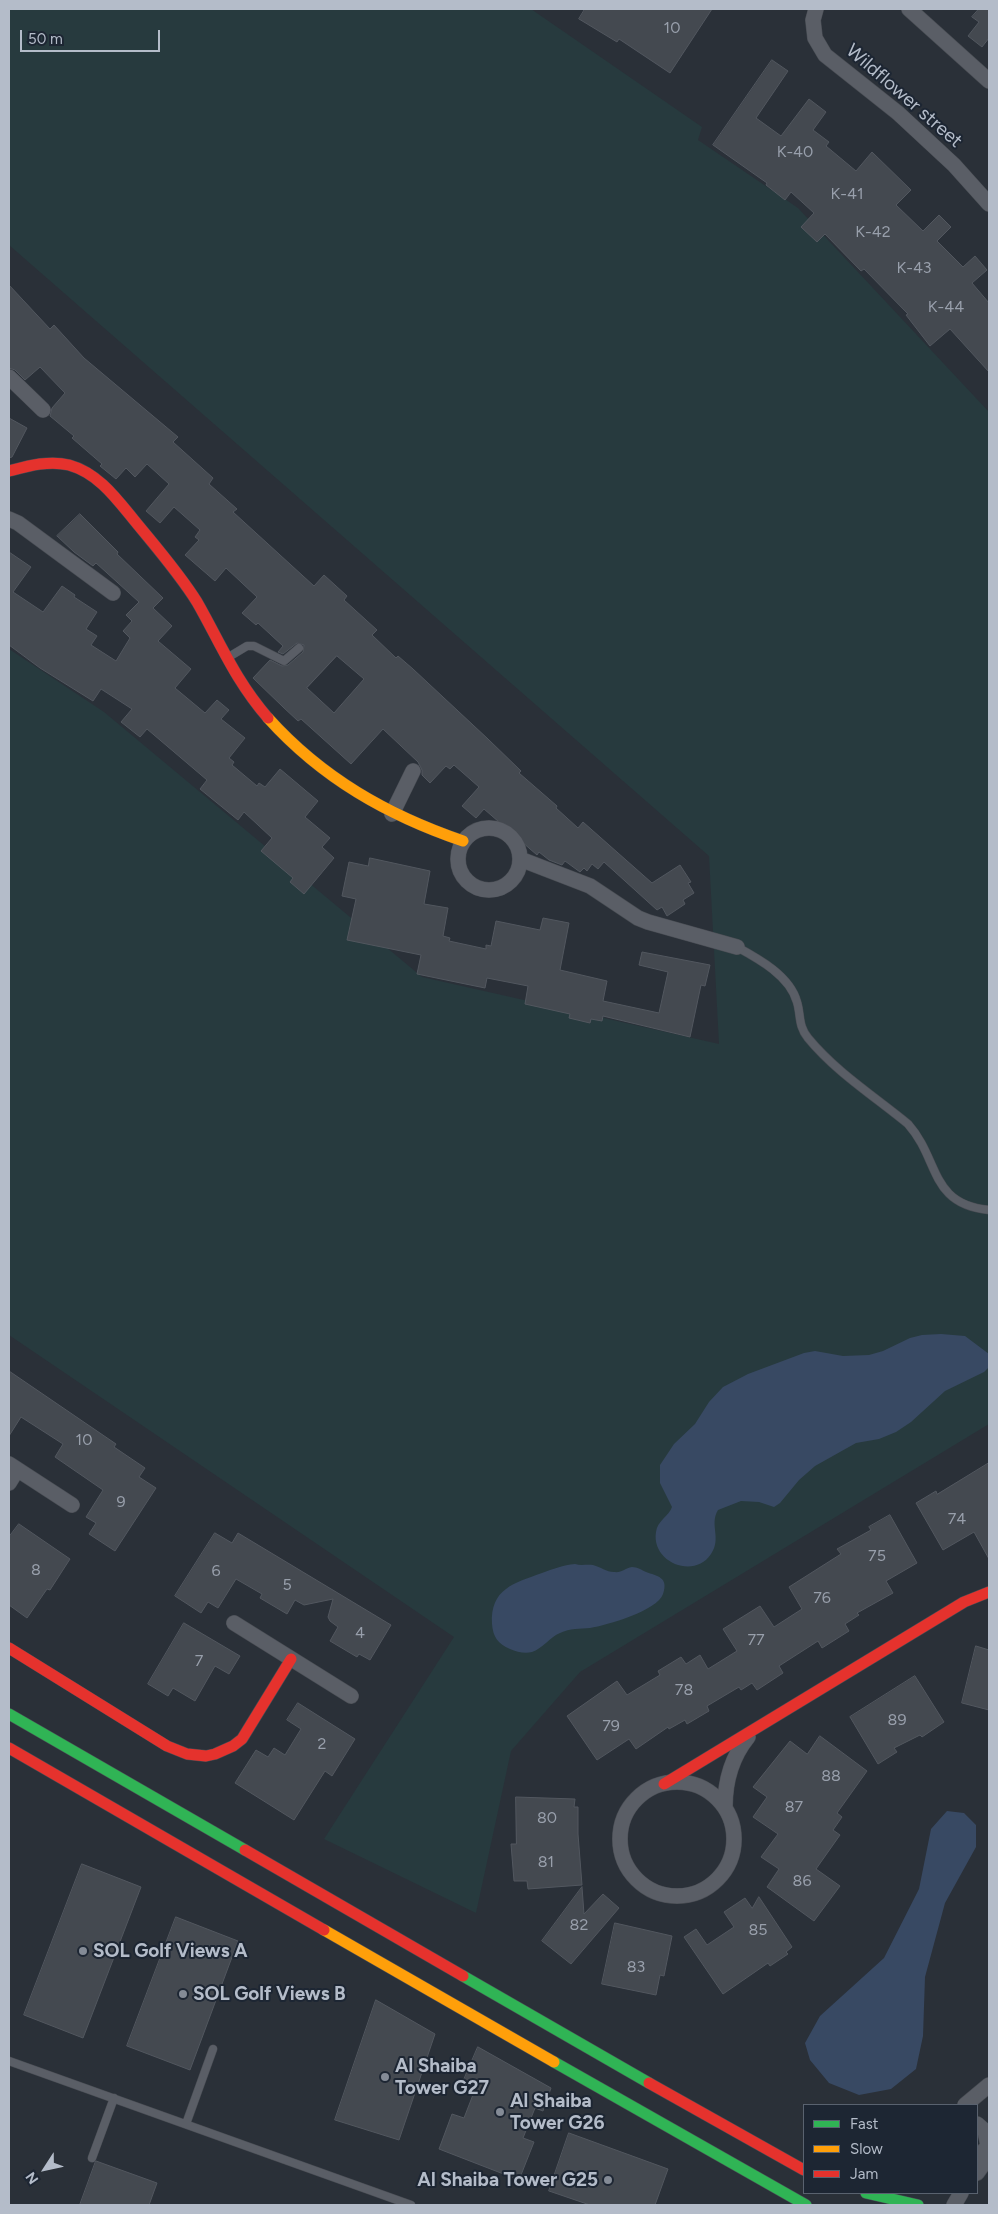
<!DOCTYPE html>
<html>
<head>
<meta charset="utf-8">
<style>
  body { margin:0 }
  #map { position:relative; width:998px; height:2214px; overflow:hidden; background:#2a3038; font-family:Figtree,sans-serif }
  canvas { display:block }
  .frame { position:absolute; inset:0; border:10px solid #b4bcc9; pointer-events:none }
  .legend { position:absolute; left:803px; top:2104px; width:175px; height:90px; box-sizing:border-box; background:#1d2633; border:1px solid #59626f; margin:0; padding:6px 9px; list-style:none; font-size:15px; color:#b4bcc9 }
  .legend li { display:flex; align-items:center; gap:10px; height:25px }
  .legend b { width:25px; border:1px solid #59626f }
  .north { position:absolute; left:20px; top:2144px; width:50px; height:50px; -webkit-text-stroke:4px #1d2633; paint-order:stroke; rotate:235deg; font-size:14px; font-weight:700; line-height:20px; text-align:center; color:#b4bcc9 }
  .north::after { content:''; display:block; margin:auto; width:18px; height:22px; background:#b4bcc9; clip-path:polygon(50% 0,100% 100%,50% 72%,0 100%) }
  .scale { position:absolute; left:20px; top:30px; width:140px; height:22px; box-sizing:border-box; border:2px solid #b4bcc9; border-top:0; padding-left:6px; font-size:15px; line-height:18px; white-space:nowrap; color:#b4bcc9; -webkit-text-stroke:4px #1d2633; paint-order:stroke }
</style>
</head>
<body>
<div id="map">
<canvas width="998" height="2214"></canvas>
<div class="frame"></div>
<ul class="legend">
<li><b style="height:6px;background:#30b455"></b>Fast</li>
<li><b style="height:6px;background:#ff9f0a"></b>Slow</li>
<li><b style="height:6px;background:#e5322d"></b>Jam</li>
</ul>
<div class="north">N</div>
<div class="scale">50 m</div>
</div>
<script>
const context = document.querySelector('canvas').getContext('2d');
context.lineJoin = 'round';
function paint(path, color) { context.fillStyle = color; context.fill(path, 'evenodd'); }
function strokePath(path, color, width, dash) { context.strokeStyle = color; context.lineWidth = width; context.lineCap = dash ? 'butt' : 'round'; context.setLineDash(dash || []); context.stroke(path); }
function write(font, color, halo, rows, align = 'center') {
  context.font = font + ' Figtree,sans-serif'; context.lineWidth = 4; context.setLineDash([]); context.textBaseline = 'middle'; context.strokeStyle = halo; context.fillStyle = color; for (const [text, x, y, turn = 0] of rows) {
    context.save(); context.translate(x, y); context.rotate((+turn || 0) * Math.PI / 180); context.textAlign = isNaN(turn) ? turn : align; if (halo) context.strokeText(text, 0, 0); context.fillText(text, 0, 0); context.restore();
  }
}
const green = new Path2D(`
  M9 9H531L702 127 698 140 798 208 989 412V1424L580 1672 511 1751 476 1913 324 1839 454 1637 9 1335V649L104 712 422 977 719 1044 709 856 9 245Z`);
const water = new Path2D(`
  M941 1334 965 1336 989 1354V1367L984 1372 945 1391 911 1422 896 1432 879 1439 856 1443 815 1466 799 1480 780 1503 774 1507 759 1502 741 1501 718 1510C709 1525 722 1538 711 1554 694 1580 651 1562 656 1532 657 1521 669 1516 672 1507L660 1483V1465L674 1444 695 1424 709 1402 723 1387 748 1374 804 1353 815 1351 843 1356 869 1355 883 1351 910 1338 922 1335Z
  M575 1564C581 1566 587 1564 593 1565 601 1567 606 1572 614 1572 622 1573 625 1568 632 1567 637 1567 642 1570 646 1572 657 1576 669 1577 663 1594 657 1611 607 1625 590 1628 580 1629 570 1628 560 1633 550 1637 542 1649 532 1652 525 1654 517 1652 510 1649 498 1644 493 1637 492 1624 490 1589 514 1583 542 1573 553 1569 563 1565 575 1564Z
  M947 1811 964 1813 976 1825V1847L945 1903 925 1977 923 2036 916 2069 891 2089 859 2095 829 2083 810 2060 805 2043 820 2016 884 1958 919 1889 931 1829Z`);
const building = new Path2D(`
  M585 9H712L670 73 619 39 617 42 579 19Z
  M979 9H989V38L982 47 968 36 979 22 972 17Z
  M772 60 788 71 756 118 781 136 809 99 826 112 813 130 829 142 826 146 856 171 872 152 911 190 896 205 923 231 939 215 951 227 937 241 963 267 975 256 987 270 972 283 989 303V372L950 329 930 346 906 315 908 314 864 269 861 271 825 234 817 242 801 227 814 213 791 192 785 200 766 185 767 183 713 145Z
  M9 285 50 329 54 325 84 358 178 437 173 442 213 478 209 484 237 509 233 512 314 586 324 575 347 596 344 600 377 630 372 635 396 658 398 656 413 669 488 739 521 771 519 773 557 806 556 808 578 828 583 822 652 883 680 865 691 882 688 883 694 893 683 900 685 904 667 916 662 907 657 910 604 862 598 869 592 864 587 871 584 868 580 872 565 861 562 865 549 860 539 852 537 855 484 809 476 818 462 806 479 787 454 765 450 769 446 766 430 783 422 775V770L418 762 383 729 351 764 301 719 298 721 283 707 253 678 270 660 282 666 288 665 303 652 304 645 297 643 283 654 278 652 283 646 258 623 256 625 242 613 257 597 226 568 215 581 185 555 199 540 195 537 200 530 174 507 160 523 146 511 169 484 147 464 135 477 126 468 116 479 100 466 102 464 72 438 74 436 50 416 52 408 65 393 40 367 25 380 15 370 9 368ZM337 656 364 679 334 713 307 688Z
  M9 418 27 428 12 457 9 458Z
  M80 514 118 552 117 554 163 598 153 608 172 626 158 641 191 669 175 688 205 713 217 700 229 710 221 719 245 738 229 758 234 762 232 765 257 786 259 783 265 787 280 769 318 801 305 817 330 838 322 847 334 858 304 894 290 882 293 878 261 851 272 838 244 812 238 820 200 789 207 780 147 729 140 737 121 722 132 709 101 689 93 701 40 668 9 645V552L31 567 13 592 43 612 62 586 75 595 74 597 97 612 86 629 97 636 91 645 116 661 130 638 123 631 132 621 126 615 139 602 96 563 93 566 74 552 57 536Z
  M370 858 430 871 424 904 448 908 443 936 450 938 449 941 486 949V945L491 946 496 921 540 930 543 918 569 923 560 970 607 981 603 1001 659 1013 668 972 639 965 642 952 710 965 705 986 701 985 690 1037 603 1016 602 1021 591 1019 590 1023 569 1018 570 1014 525 1004 528 986 487 978 485 988 417 974 421 955 347 940 356 899 342 896 349 862 368 866Z
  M9 1371 116 1444 114 1447 145 1468 139 1477 156 1488 115 1551 89 1534 96 1523 86 1517 103 1490 55 1457 63 1444 21 1417 9 1436Z
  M989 1463V1559L974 1532 943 1550 916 1503 936 1491 937 1494Z
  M890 1515 917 1563 886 1581 893 1593 857 1613 859 1615 845 1624 849 1631 822 1648 818 1641 793 1657 779 1666 783 1673 757 1690 752 1683 741 1690 739 1687 707 1706 709 1711 687 1724 685 1720 669 1729 668 1727 636 1749 629 1739 597 1760 567 1716 617 1681 627 1695 660 1675 658 1671 681 1657 686 1664 700 1655 708 1669 737 1651 723 1629 760 1606 774 1627 802 1609 789 1587 841 1554 837 1549 871 1530 869 1527Z
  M19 1524 70 1559 50 1590 47 1589 27 1618 9 1605V1537Z
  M215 1533 232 1543 238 1533 391 1625 370 1660 359 1654 357 1657 330 1641 338 1627 330 1621 328 1617 333 1599 304 1605 295 1600 287 1614 260 1598 262 1594 236 1579 218 1608 208 1602 201 1613 175 1596Z
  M184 1623 240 1656 229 1674 215 1666 195 1701 173 1688 168 1696 148 1684Z
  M976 1646 989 1650V1710L962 1703Z
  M915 1676 944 1722 922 1737 920 1735 894 1748 897 1752 878 1764 850 1717Z
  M298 1703 355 1739 332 1776 325 1771 294 1820 235 1783 256 1750 268 1757 274 1748 285 1755 301 1729 287 1720Z
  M820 1736 867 1771 837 1813 842 1817 833 1830 840 1835 816 1869 840 1886 814 1921 767 1887 779 1869 761 1857 778 1834 753 1817 767 1797 753 1787 790 1741 807 1754Z
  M516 1797 575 1799 574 1807H578V1834L582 1885 528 1889 527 1881H514L511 1844H516Z
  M82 1864 141 1887 83 2038 24 2015Z
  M582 1887 584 1914 603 1894 619 1908 571 1964 542 1941Z
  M759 1897 792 1947 786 1952 788 1954 770 1966 768 1963 723 1994 684 1937 696 1929 707 1945 734 1927 724 1912 745 1898 752 1908Z
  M176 1917 238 1941 190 2070 127 2046Z
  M615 1923 672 1936 664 1976 660 1975 656 1995 602 1984Z
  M376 2000 435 2034 399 2140 335 2120Z
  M478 2047 551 2088 543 2111 535 2108 523 2138 534 2142 519 2180 439 2149 452 2114 464 2118 476 2087 463 2082Z
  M569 2133 668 2169 655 2205H590L549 2191Z
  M96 2161 157 2183 149 2205H80Z`);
const lane = new Path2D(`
  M227 658 247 646H254L284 661 299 648
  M737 947C759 959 790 976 797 1002 801 1015 798 1026 808 1038 836 1072 874 1096 908 1124 940 1160 929 1204 989 1210
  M9 2061 411 2205
  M186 2124 213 2049
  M92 2158 114 2098`);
const street = new Path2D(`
  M816 9 813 20 815 38 825 55 898 113 954 165 989 204
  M909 9 989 81
  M9 377 43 410
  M9 519 18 523 113 593
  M392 814 413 771
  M458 859a31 31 0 1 1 62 0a31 31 0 1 1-62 0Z
  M520 859 590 886 638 918 648 922 737 947
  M9 1464 72 1505
  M9 1483 17 1470
  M234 1623 351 1696
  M620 1839a57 57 0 1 1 114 0a57 57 0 1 1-114 0Z
  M725 1807C725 1781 731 1758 748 1737
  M965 2105 989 2085
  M977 2124 985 2131 988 2146 977 2158
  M977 2173 982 2166 987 2150
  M954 2205 961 2193`);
const fast = new Path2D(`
  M9 1714 245 1850
  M463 1976 649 2083
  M554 2062 806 2205
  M866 2193 918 2205`);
const slow = new Path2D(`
  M268 718C322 778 387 815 463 841
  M324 1930 554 2062`);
const jam = new Path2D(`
  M9 471C28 466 49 460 69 465 98 473 116 498 134 520 156 547 179 573 197 602 221 644 235 680 268 718
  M9 1648 167 1746 187 1754 206 1756 215 1754 233 1746 242 1739 291 1659
  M9 1748 324 1930
  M664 1784 964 1602 989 1592
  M245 1850 463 1976
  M649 2083 804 2170`);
const markers = [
  [83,1951,5,"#848b96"],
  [183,1994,5,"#848b96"],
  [385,2077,5,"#848b96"],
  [500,2112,5,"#848b96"],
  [608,2180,5,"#848b96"]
];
const numberNames = [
  ["10",672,28],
  ["K-40",795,152],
  ["K-41",847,194],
  ["K-42",873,232],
  ["K-43",914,268],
  ["K-44",946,307],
  ["10",84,1440],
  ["9",121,1502],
  ["74",957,1519],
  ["75",877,1556],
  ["8",36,1570],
  ["6",216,1571],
  ["5",287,1585],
  ["76",822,1598],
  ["4",360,1633],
  ["77",756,1640],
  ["7",199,1661],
  ["78",684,1690],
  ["89",897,1720],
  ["79",611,1726],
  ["2",322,1744],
  ["88",831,1776],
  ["87",794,1807],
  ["80",547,1818],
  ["81",546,1862],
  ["86",802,1881],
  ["82",579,1925],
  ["85",758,1930],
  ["83",636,1967]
];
const streetNames = [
  ["Wildflower street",904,96,41]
];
const poiNames = [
  ["SOL Golf Views A",93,1951],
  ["SOL Golf Views B",193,1994],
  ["Al Shaiba",395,2066],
  ["Tower G27",395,2088],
  ["Al Shaiba",510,2101],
  ["Tower G26",510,2123],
  ["Al Shaiba Tower G25",598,2180,"right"]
];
paint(green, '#273a3e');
paint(water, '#384963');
paint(building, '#444950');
strokePath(building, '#52575f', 1);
strokePath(lane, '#484c53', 9);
strokePath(street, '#484c53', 16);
strokePath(fast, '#484c53', 12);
strokePath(slow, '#484c53', 12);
strokePath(jam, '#484c53', 12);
strokePath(lane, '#5a5e66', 8);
strokePath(street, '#5a5e66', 15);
strokePath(fast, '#30b455', 11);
strokePath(slow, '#ff9f0a', 11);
strokePath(jam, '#e5322d', 11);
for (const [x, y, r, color] of markers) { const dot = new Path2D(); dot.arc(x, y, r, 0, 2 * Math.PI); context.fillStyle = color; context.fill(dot); strokePath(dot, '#1d2633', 2); }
write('16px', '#989fab', null, numberNames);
write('19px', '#b4bcc9', '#1d2633', streetNames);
write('bold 19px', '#b4bcc9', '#1d2633', poiNames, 'left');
</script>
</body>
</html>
